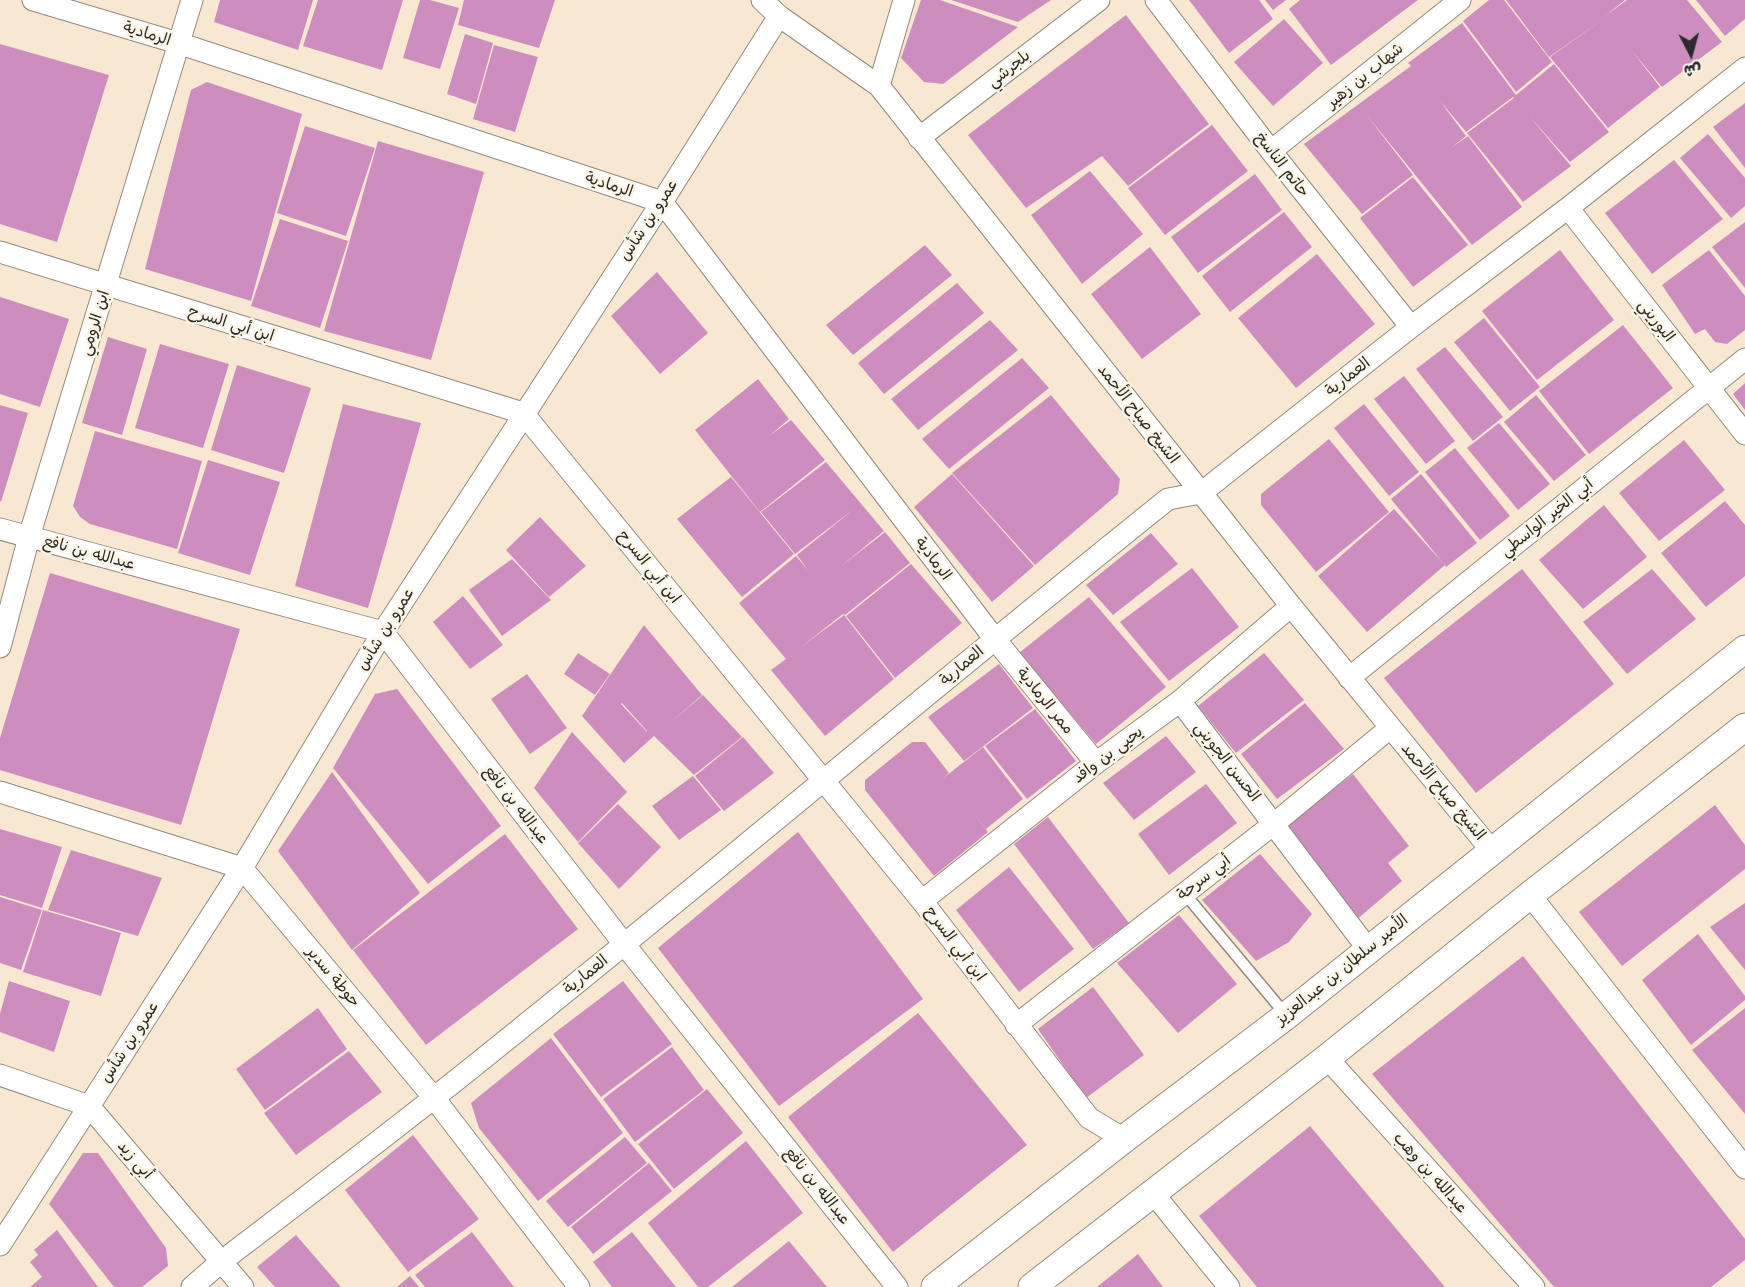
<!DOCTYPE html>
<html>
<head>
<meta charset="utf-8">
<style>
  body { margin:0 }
  #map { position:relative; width:1745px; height:1287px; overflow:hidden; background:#f8e8d2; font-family:"Playpen Sans","Playpen Sans Arabic",sans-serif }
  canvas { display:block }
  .north { position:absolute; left:1661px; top:24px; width:60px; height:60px; -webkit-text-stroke:4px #fcf5e5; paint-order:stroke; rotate:174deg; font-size:16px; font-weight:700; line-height:24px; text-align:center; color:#2b2b2b }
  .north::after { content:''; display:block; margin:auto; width:21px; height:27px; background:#2b2b2b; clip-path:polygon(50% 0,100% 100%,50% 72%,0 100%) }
</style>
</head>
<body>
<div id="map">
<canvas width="1745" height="1287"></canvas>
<div class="north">ش</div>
</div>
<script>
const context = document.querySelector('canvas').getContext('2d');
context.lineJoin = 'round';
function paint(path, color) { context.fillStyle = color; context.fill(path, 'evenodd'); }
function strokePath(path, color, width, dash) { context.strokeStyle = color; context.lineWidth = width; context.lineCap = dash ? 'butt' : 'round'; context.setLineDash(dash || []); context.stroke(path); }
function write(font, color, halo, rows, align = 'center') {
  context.font = font + ' "Playpen Sans","Playpen Sans Arabic",sans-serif'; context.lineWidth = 5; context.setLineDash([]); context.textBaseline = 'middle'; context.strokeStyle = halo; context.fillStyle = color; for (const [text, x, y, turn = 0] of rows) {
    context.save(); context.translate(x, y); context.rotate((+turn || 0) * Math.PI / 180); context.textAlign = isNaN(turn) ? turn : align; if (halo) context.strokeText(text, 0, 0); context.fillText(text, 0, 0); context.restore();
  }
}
const building = new Path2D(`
  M220 0H313L298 50 214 22Z
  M318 0H403L382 70 303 46Z
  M420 0H430L459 8 440 69 403 58Z
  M464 0H555L539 48 458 25Z
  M921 0H940L1018 27 943 84 924 82 901 58Z
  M951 0H1051L1018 22Z
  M1189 0H1259L1273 19 1229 53Z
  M1265 0H1286L1273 10Z
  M1300 0H1418L1331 65 1289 9Z
  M1489 0H1504L1552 62 1516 92 1463 21Z
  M1506 0H1625L1605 16 1627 0H1687L1722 42 1662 87 1632 51 1660 87 1608 128 1550 57 1605 18 1549 57Z
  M1696 0H1745V19L1725 36Z
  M1126 15 1209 124 1128 186 1102 156 1026 208 968 135Z
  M1284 19 1323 63 1273 106 1234 62Z
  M1462 23 1516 95 1554 64 1609 132 1570 162 1530 117 1571 166 1523 202 1467 133 1514 98 1513 97 1466 132 1440 101 1466 136 1451 148 1468 136 1522 207 1472 245 1365 113 1413 175 1362 214 1304 144 1411 66 1408 63Z
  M465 34 493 43 476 104 447 94Z
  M0 44 109 75 57 242 0 224Z
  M494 45 538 57 515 132 473 119Z
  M207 82 302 114 251 301 145 269 191 90Z
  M1745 103V168L1713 127Z
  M1212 125 1248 171 1165 235 1128 188Z
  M305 126 375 148 346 236 277 213Z
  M1708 134 1745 178V206L1731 218 1680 158Z
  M378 141 484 172 431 360 324 331Z
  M1674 160 1723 219 1652 274 1605 213Z
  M1090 171 1143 234 1082 284 1031 215Z
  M1255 174 1282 210 1198 273 1171 237Z
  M1413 177 1468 245 1413 287 1360 218Z
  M1284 212 1312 247 1230 312 1202 276Z
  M280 219 348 241 320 328 251 306Z
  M1745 222V288L1712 247Z
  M925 245 952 275 853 355 826 325Z
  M1150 247 1201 314 1142 359 1091 294Z
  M1560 250 1614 320 1537 380 1482 311Z
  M1709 250 1745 296V330L1727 344 1715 342 1705 329 1695 334 1662 285Z
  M1317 254 1375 324 1296 388 1238 318Z
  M657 272 708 333 660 374 611 316Z
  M957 283 984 313 884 394 858 363Z
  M0 297 69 319 40 407 0 394Z
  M1484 318 1540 387 1510 411 1454 342Z
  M990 320 1018 350 918 430 891 399Z
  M1623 325 1673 388 1589 454 1539 391Z
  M108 337 147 349 122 435 82 423Z
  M160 344 229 364 203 448 135 428Z
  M1445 347 1503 417 1473 441 1416 369Z
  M1022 358 1049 388 949 469 922 439Z
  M237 365 311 388 284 473 211 450Z
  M1404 376 1455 441 1426 464 1374 399Z
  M758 379 789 419 769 436 791 420 825 460 760 512 695 430Z
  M1745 383V410L1733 394Z
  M1051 395 1120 479 1118 494 1035 565 952 473Z
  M1536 395 1586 455 1554 481 1504 422Z
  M343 404 421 423 368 608 295 586Z
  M1364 404 1419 472 1389 496 1334 428Z
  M0 405 28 413 1 502 0 501Z
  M1499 423 1550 484 1518 510 1467 448Z
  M95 431 202 461 177 549 90 524 80 517 73 506Z
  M1329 439 1389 512 1316 572 1261 505V494Z
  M1684 440 1725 490 1659 541 1619 493Z
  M1455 448 1510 516 1480 540 1425 472Z
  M208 460 280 482 250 575 178 553Z
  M826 462 884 531 840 567 885 532 910 563 845 615 843 614 801 647 844 615 894 679 825 736 771 670 786 659 739 603 796 556 808 570 797 555 854 509 795 554 761 512Z
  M952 474 1034 566 992 602 914 507Z
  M1421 474 1477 543 1446 567 1445 565 1367 632 1318 576 1394 509 1443 563 1391 499Z
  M731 477 794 554 742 597 677 519Z
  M1725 501 1745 525V576L1706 607 1661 553Z
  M1604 505 1647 557 1583 609 1539 560Z
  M540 517 586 566 549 597 506 550Z
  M1151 533 1178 564 1113 615 1086 585Z
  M512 559 551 600 502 636 469 590Z
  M911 564 962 623 895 678 846 616Z
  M1192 568 1239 627 1169 681 1120 622Z
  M1522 569 1614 684 1476 793 1384 678Z
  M1652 569 1696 619 1627 674 1583 622Z
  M50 573 240 629 181 825 0 770V738Z
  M463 596 503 645 470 669 433 622Z
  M1089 597 1166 687 1096 744 1019 653Z
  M644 625 702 695 670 723 703 695 742 737 694 775 654 736 624 763 582 716ZM622 703 647 731V732L621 704Z
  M578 653 610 674 595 695 564 674Z
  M1264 653 1304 700 1236 753 1198 706Z
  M999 664 1033 708 964 761 928 717Z
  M527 674 567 728 530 754 491 699Z
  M397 689 501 826 428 884 333 768 375 694Z
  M1305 703 1344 749 1277 799 1241 754Z
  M1035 709 1076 761 1027 799 985 746Z
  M572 732 627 792 578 842 534 788Z
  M1166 736 1196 772 1134 820 1103 783Z
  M743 737 774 773 724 811 695 776Z
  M912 742H925L949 773 942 779 983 747 1023 799 986 829 973 812 988 832 934 876 865 790V780Z
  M332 772 420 893 352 950 278 851Z
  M1353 774 1409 846 1388 863 1402 881 1355 921 1285 826Z
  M693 776 721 810 679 840 652 806Z
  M1206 784 1237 823 1169 875 1138 834Z
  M618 804 661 847 619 889 578 843Z
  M1715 805 1745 845V869L1622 966 1579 912Z
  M1048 817 1129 923 1093 949 1014 844Z
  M0 829 62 847 42 908 0 895Z
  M798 832 923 999 779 1106 658 948Z
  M505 834 578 929 426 1045 353 950Z
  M71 850 162 878 138 936 48 910Z
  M1260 854 1312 914 1289 942 1256 961 1202 900Z
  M1009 867 1074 949 1019 992 956 910Z
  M0 897 42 910 21 970 0 963Z
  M1745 903V970L1710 927Z
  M43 910 121 933 101 996 23 972Z
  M1179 915 1237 984 1178 1033 1117 963Z
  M1698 934 1745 996V1000L1691 1045 1642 980Z
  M1523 956 1745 1239V1260L1711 1287H1554L1372 1074Z
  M9 981 70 1001 54 1052 0 1032V1014Z
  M623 981 672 1044 601 1097 553 1034Z
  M1093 987 1144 1055 1086 1098 1038 1029Z
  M318 1008 347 1049 265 1110 236 1069Z
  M1745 1008V1114L1692 1050Z
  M918 1013 1027 1145 893 1252 788 1117Z
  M551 1038 623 1133 538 1201 479 1128 471 1103Z
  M672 1047 704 1090 635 1142 603 1099Z
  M349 1051 382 1092 296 1155 264 1113Z
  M707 1089 743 1133 674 1189 638 1144Z
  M1310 1126 1445 1287H1257L1199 1216Z
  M413 1135 479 1219 408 1272 345 1190Z
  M625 1137 647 1163 568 1227 546 1201Z
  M746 1141 803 1213 708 1287H698L648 1223Z
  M83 1153H98L166 1248 168 1266 142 1287H114L49 1204Z
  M649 1163 672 1191 593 1254 571 1227Z
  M57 1230 98 1287H30L42 1277 30 1262 38 1255 34 1250Z
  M472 1232 514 1287H425L415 1275Z
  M632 1232 676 1287H612L593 1262Z
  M296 1235 341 1287H275L257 1267Z
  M789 1241 827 1287H732Z
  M1138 1254 1163 1287H1097Z
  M410 1276 419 1287H397Z`);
const service = new Path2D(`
  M1185 894 1286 1015`);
const minor = new Path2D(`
  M33 0 178 43 662 202 994 638 1096 763
  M762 0 779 16 879 86 1291 606 1492 851
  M1156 0 1271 151 1411 327
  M879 86 904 0
  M919 138 1099 0
  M1271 151 1460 0
  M1568 208 1745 434
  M0 252 523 413 922 901 1089 1118 1124 1139
  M0 529 383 632 624 944 897 1287
  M0 647 29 537 192 0
  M1349 678 1745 359
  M1180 701 1368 949
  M0 792 242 868 434 1098 579 1287
  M1530 895 1745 1168
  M922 901 1096 763 1180 701 1291 606
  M1016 1025 1275 823 1390 728
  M1327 1058 1534 1287
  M0 1075 89 1106 243 1287
  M1153 1193 1229 1287
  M0 1245 242 868 383 632 662 202 779 16
  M192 1287 222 1261C293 1207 364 1153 435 1097 682 901 922 696 1168 499L1201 493 1411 327 1568 208 1745 68`);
const tertiary = new Path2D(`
  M935 1287 1124 1139 1286 1016 1745 649
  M1032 1287 1327 1058 1530 895 1745 727`);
const streetNames = [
  ["الرمادية",147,34,17],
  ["بلجرشي",1009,69,-38],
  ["شهاب بن زهير",1365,76,-39],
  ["حاتم الناسخ",1282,165,52],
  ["الرمادية",609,185,18],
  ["عمرو بن شأس",649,220,-57],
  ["البوريني",1656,321,52],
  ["ابن الرومي",95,323,-73],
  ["ابن أبي السرح",231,324,17],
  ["العمارية",1348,377,-38],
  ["الشيخ صباح الأحمد",1138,414,52],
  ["أبي الخير الواسطي",1547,518,-39],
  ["عبدالله بن نافع",89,553,15],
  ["الرمادية",933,559,53],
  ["ابن أبي السرح",649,567,51],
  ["عمرو بن شأس",386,629,-58],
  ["العمارية",962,666,-40],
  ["ممر الرمادية",1045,701,51],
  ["يحيى بن وافد",1108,755,-37],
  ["الحسن الجويني",1227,762,52],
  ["الشيخ صباح الأحمد",1443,792,50],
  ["عبدالله بن نافع",516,805,52],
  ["أبي سرحة",1204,878,-38],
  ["ابن أبي السرح",955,944,53],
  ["الأمير سلطان بن عبدالعزيز",1342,970,-39],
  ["العمارية",586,975,-39],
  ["حوطة سدير",333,977,50],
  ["عمرو بن شأس",130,1042,-57],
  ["أبي زيد",135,1160,49],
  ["عبدالله بن وهب",1430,1173,48],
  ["عبدالله بن نافع",817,1186,51]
];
paint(building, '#cd8ebf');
strokePath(service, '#928a7e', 13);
strokePath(minor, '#928a7e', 23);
strokePath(tertiary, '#928a7e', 29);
strokePath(service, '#fff', 10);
strokePath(minor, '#fff', 21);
strokePath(tertiary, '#fff', 27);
write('16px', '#2b2b2b', '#fcf5e5', streetNames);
</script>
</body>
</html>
